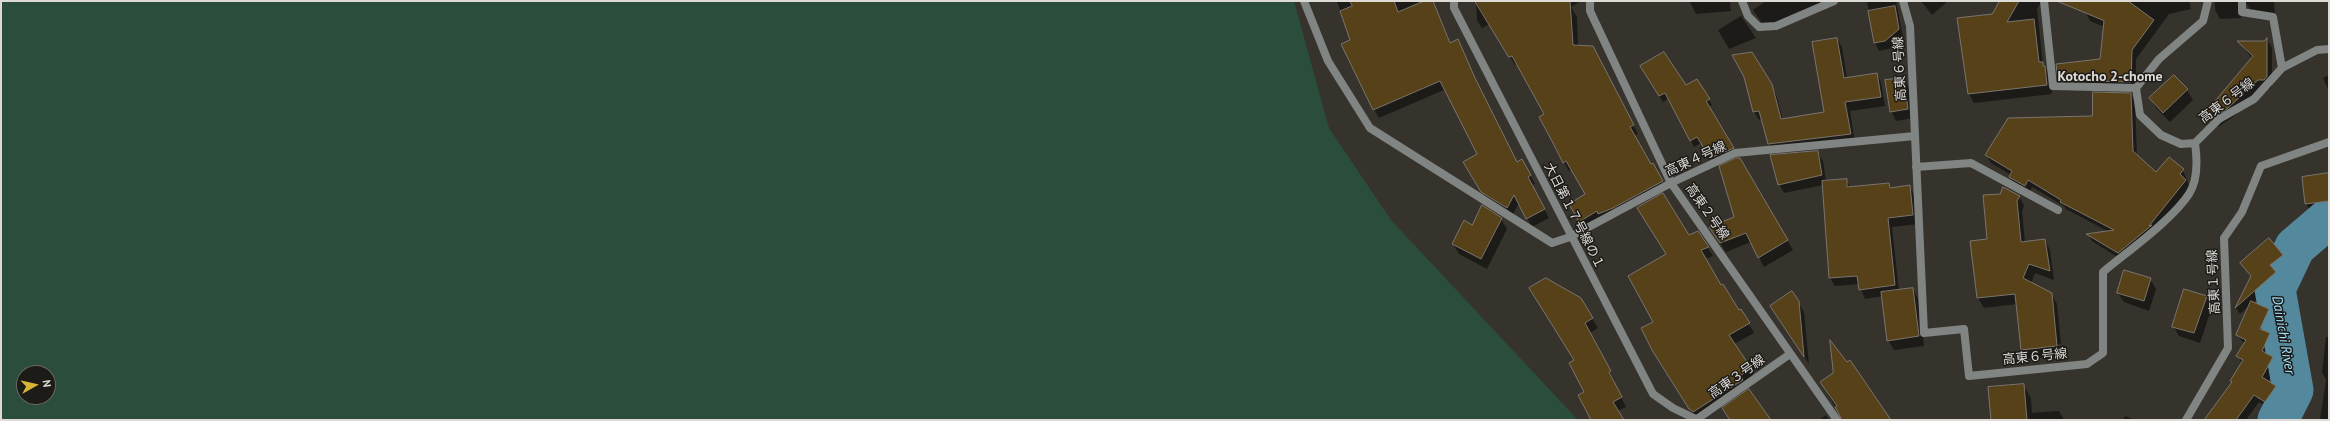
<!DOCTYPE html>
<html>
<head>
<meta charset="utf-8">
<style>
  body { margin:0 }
  #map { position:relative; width:2330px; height:421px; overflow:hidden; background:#36332d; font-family:"PT Sans",sans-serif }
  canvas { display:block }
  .frame { position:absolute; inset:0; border:2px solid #dedbd7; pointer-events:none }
  .north { position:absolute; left:16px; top:365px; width:40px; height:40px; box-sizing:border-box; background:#1c1b18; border:1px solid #6a6864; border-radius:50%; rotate:82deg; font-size:11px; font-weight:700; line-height:16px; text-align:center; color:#dedbd7 }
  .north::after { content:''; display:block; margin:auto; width:14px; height:18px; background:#d7b434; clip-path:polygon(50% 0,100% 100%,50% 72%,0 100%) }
</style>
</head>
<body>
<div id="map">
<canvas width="2330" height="421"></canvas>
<div class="frame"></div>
<div class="north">N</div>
</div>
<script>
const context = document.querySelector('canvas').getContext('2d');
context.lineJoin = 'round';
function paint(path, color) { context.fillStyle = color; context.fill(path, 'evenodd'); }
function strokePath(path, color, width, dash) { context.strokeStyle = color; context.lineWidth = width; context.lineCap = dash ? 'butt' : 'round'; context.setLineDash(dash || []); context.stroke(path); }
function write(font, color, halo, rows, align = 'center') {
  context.font = font + ' "PT Sans","Noto Sans JP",sans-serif'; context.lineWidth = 3; context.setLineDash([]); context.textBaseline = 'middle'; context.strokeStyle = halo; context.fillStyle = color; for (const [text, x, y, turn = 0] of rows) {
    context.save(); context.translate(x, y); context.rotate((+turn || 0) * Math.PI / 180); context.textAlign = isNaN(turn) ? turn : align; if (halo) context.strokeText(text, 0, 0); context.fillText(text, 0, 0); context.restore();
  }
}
const green = new Path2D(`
  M1 1H1294L1329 128 1391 220 1578 420H1ZM24 373H48V397H24Z`);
const shadow = new Path2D(`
  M1337 1H1433L1451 44 1479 88 1517 163 1522 160 1535 184 1532 185 1549 218 1532 227 1519 203 1512 216 1487 200 1465 162 1478 154 1446 89 1379 118 1374 109Z
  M1476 1H1581L1571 7 1577 17 1578 46 1597 56 1638 134 1634 136 1667 190 1618 216 1585 230 1570 204 1586 195 1572 169 1569 171 1564 162 1541 117 1545 114 1517 64 1515 65 1490 24 1482 28 1477 20Z
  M1686 1H1730L1731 11 1696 14 1690 2Z
  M1766 1H1835L1766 29 1753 10Z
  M1867 1H1896L1903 37 1889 49 1879 51 1875 43Z
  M1921 1H1948L1932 15Z
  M2001 1H2042L2037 9 2043 64 2050 76 2052 94 1974 103 1969 94 1959 19 1993 15Z
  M2086 1H2189L2191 9 2169 14 2136 59V90L2064 88 2059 80 2101 60 2105 27 2090 21 2086 13Z
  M2215 1H2274L2275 16H2253L2247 4 2241 7V18L2220 19 2215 10Z
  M1741 16 1756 38 1729 49 1718 30Z
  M1837 39 1842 47 1847 78 1876 74 1881 82 1885 106 1850 111 1855 143 1773 153 1769 144 1762 119 1759 120 1754 112 1744 77 1771 85 1776 94 1783 120 1825 113Z
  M2267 39 2272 48V86L2270 89H2263L2233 117 2218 127 2207 113 2252 58 2239 42H2265Z
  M1644 73 1686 87 1697 80 1712 105 1709 107 1736 154 1715 164 1701 143 1694 147 1669 98 1663 102Z
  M2329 75V91L2323 78Z
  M2174 76 2187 90 2193 100 2170 122 2156 108 2150 98Z
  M1904 79 1909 88 1913 118 1896 121 1891 111Z
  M2131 94 2135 102 2137 156 2156 173 2183 170 2190 188 2155 233 2122 260 2092 241 2088 234 2109 232 2066 209 2064 206 2032 187 2029 193 2014 185 2010 177 2011 175 1991 163 1986 155 2093 117Z
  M1817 152 1823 161 1826 182 1846 180 1850 187 1889 184 1892 189 1909 186 1914 195 1918 224 1892 227 1899 291 1913 289 1918 299 1924 346 1894 350 1888 340 1883 296 1865 299 1859 284 1835 286 1830 278 1823 185 1784 193 1779 184Z
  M1739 159 1793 250 1764 267 1751 242 1726 252 1710 228 1735 218Z
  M2329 174V210L2312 213 2306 204Z
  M2019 196 2024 206 2022 211 2025 243 2045 240 2050 250 2054 280 2035 273 2031 283 2051 293 2057 304 2061 344 2025 348V350L2061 346 2062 355 2027 359 2022 349 2017 304 1984 308 1978 298 1972 242 1988 240Z
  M1501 219 1507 229 1487 269 1459 254 1453 244 1473 226Z
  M1698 233 1713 256 1705 259 1720 286 1738 311 1741 310 1754 333 1734 344 1755 378 1744 385 1747 390 1699 420 1695 418 1658 359 1655 322 1667 255 1689 236Z
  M2282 255 2286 263 2275 272 2280 280 2253 303 2268 310 2273 318 2266 332 2274 341 2268 356 2272 358 2277 366 2268 382 2275 387 2279 394 2270 409 2259 402 2246 420H2210L2242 364 2238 356 2245 344 2237 335 2249 306 2240 314 2236 308 2251 277 2241 263Z
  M2150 279 2156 289 2149 311 2124 302 2118 293Z
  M2206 297 2212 307 2200 343 2179 336 2173 326Z
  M1580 299 1598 328 1590 333 1615 381 1613 382 1626 407 1617 411 1623 420H1594L1575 361Z
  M1798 302 1804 312 1809 364 1777 316Z
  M2326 337H2329V420H2320L2326 380 2322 372Z
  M1821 383 1890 420H1843Z
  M2023 385 2031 398 2032 413 2059 411 2064 420H1992Z
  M1826 415 1829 420H1819Z
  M2125 416 2135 420H2123Z`);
const river = new Path2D(`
  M2278 420 2293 390 2275 289 2295 247 2329 218`);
const building = new Path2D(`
  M1350 1H1394L1398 12 1424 1H1433L1450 43 1458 39 1475 78 1517 162 1522 159 1531 175 1528 177 1545 209 1526 219 1514 195 1507 208 1481 192 1463 162 1477 154 1440 81 1373 110 1341 44 1350 40 1340 11 1352 6Z
  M1475 1H1570L1573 45 1593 46 1634 125 1630 127 1651 164 1653 163 1663 181 1613 208 1598 214 1597 211 1579 222 1569 204 1585 194 1566 161 1563 163 1553 143 1539 117 1544 114 1512 56 1509 57Z
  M2000 1H2019L2007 22 2034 19 2039 62H2043V66H2045L2047 85 1968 94 1957 18 1992 14Z
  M2057 1H2128L2154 20 2132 50 2131 82 2094 81V80L2058 81 2056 64 2100 59 2104 21Z
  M1895 6 1899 29 1885 41 1874 43 1868 11Z
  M1837 38 1844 78 1877 73 1881 97 1845 102 1851 134 1768 144 1759 111 1753 112 1744 77 1732 55 1752 52 1772 84 1781 119 1824 112 1812 42Z
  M2267 38V76L2264 80H2258L2228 108 2212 119 2205 113 2253 56 2237 41H2264Z
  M1664 52 1686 85 1697 79 1710 99 1706 101 1734 148 1710 158 1697 137 1690 141 1665 93 1659 96 1640 66Z
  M2174 75 2188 89 2163 113 2149 98Z
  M1904 78 1908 109 1890 112 1885 80Z
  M2093 92 2131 93 2133 151 2156 172 2169 157 2184 169 2180 174 2186 180 2149 226 2152 225 2118 253 2086 234 2114 230 2060 202 2061 200 2028 180 2025 186 2009 177 2012 171 1985 155 2008 118 2092 116Z
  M1818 151 1822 175 1778 185 1770 155Z
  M1736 158H1740L1788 240 1758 258 1746 233 1720 243 1709 227 1734 217 1719 166Z
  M2329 173V201L2305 204 2302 177Z
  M1847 179V187L1889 183 1890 188 1910 185 1913 215 1888 218 1895 285 1859 290 1857 276 1829 278 1822 181Z
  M2003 187 2020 196 2017 201 2021 242 2045 239 2050 271 2029 264 2023 278 2052 293 2057 346 2021 350 2015 294 1977 298 1970 241 1987 239 1983 195 2000 194Z
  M1663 193 1689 235 1698 231 1709 247 1701 250 1721 285 1723 284 1739 310 1741 309 1750 323 1729 335 1751 368 1740 376 1743 380 1693 412 1689 409 1652 350 1641 328 1653 322 1628 276 1666 254 1637 208Z
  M1482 205 1502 218 1481 259 1452 244 1464 220 1472 225Z
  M2269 238 2283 255 2270 265 2276 272 2235 308 2251 276 2240 263Z
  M2124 270 2151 278 2144 301 2117 293Z
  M1546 278 1581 298 1593 318 1585 323 1611 371 1609 372 1622 397 1613 402 1624 420H1591L1578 395 1584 392 1569 363 1574 360 1529 288Z
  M1913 288 1919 336 1887 341 1881 292Z
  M2184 289 2207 296 2194 333 2172 327Z
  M1792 291 1799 301 1804 357 1770 306Z
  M2251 301 2269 309 2260 329 2270 333 2262 351 2273 357 2262 377 2276 386 2265 402 2254 395 2236 420H2204L2232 382 2230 381 2243 360 2236 356 2246 340 2236 335Z
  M1830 340 1847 362 1850 360 1891 420H1842L1835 407 1837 406 1820 382 1833 373Z
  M2024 384 2027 420H1991L1988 387Z
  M1749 389 1771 420H1730L1722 408Z`);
const street = new Path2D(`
  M1304 1 1328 61 1370 128 1552 243 1570 237 1671 183 1735 153 1915 136
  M1454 1V8L1653 394 1673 408 1698 420
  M1590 1V11L1671 183 1837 420
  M1742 1 1748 16 1759 27 1776 26 1834 1
  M1903 1 1910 26 1924 333 1964 329 1969 376 2087 364 2103 353V272C2128 251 2172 220 2189 194 2198 180 2197 157 2195 143L2219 119 2254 99 2282 68 2317 50 2329 49
  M2044 1 2053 86 2136 88
  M2242 1V12L2273 17 2282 68
  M2195 143 2181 144 2161 135 2140 115 2136 88 2159 59 2203 21 2208 1
  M1916 167 1971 163 2058 210
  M1697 419 1790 354
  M2186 420 2228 348 2224 238 2242 212 2261 166 2329 142`);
const streetNames = [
  ["高東６号線",1900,69,-93],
  ["高東６号線",2227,101,-37],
  ["高東４号線",1696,159,-25],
  ["高東２号線",1707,212,55],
  ["大日第１７号線の１",1574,216,63],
  ["高東１号線",2214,282,-93],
  ["高東６号線",2035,357,-6],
  ["高東３号線",1737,377,-35]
];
const neighbourhoodNames = [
  ["Kotocho 2-chome",2110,77]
];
const waterNames = [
  ["Dainichi River",2283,335,80]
];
paint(green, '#2a4d3c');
paint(shadow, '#0007');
strokePath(river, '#54889c', 41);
paint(building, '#564119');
strokePath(building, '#79756e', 1);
strokePath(street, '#808482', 8);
write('13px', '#dedbd7', '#1c1b18', streetNames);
write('bold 14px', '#dedbd7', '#1c1b18', neighbourhoodNames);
write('italic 14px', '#a3e3fe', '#1c1b18', waterNames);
</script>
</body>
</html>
